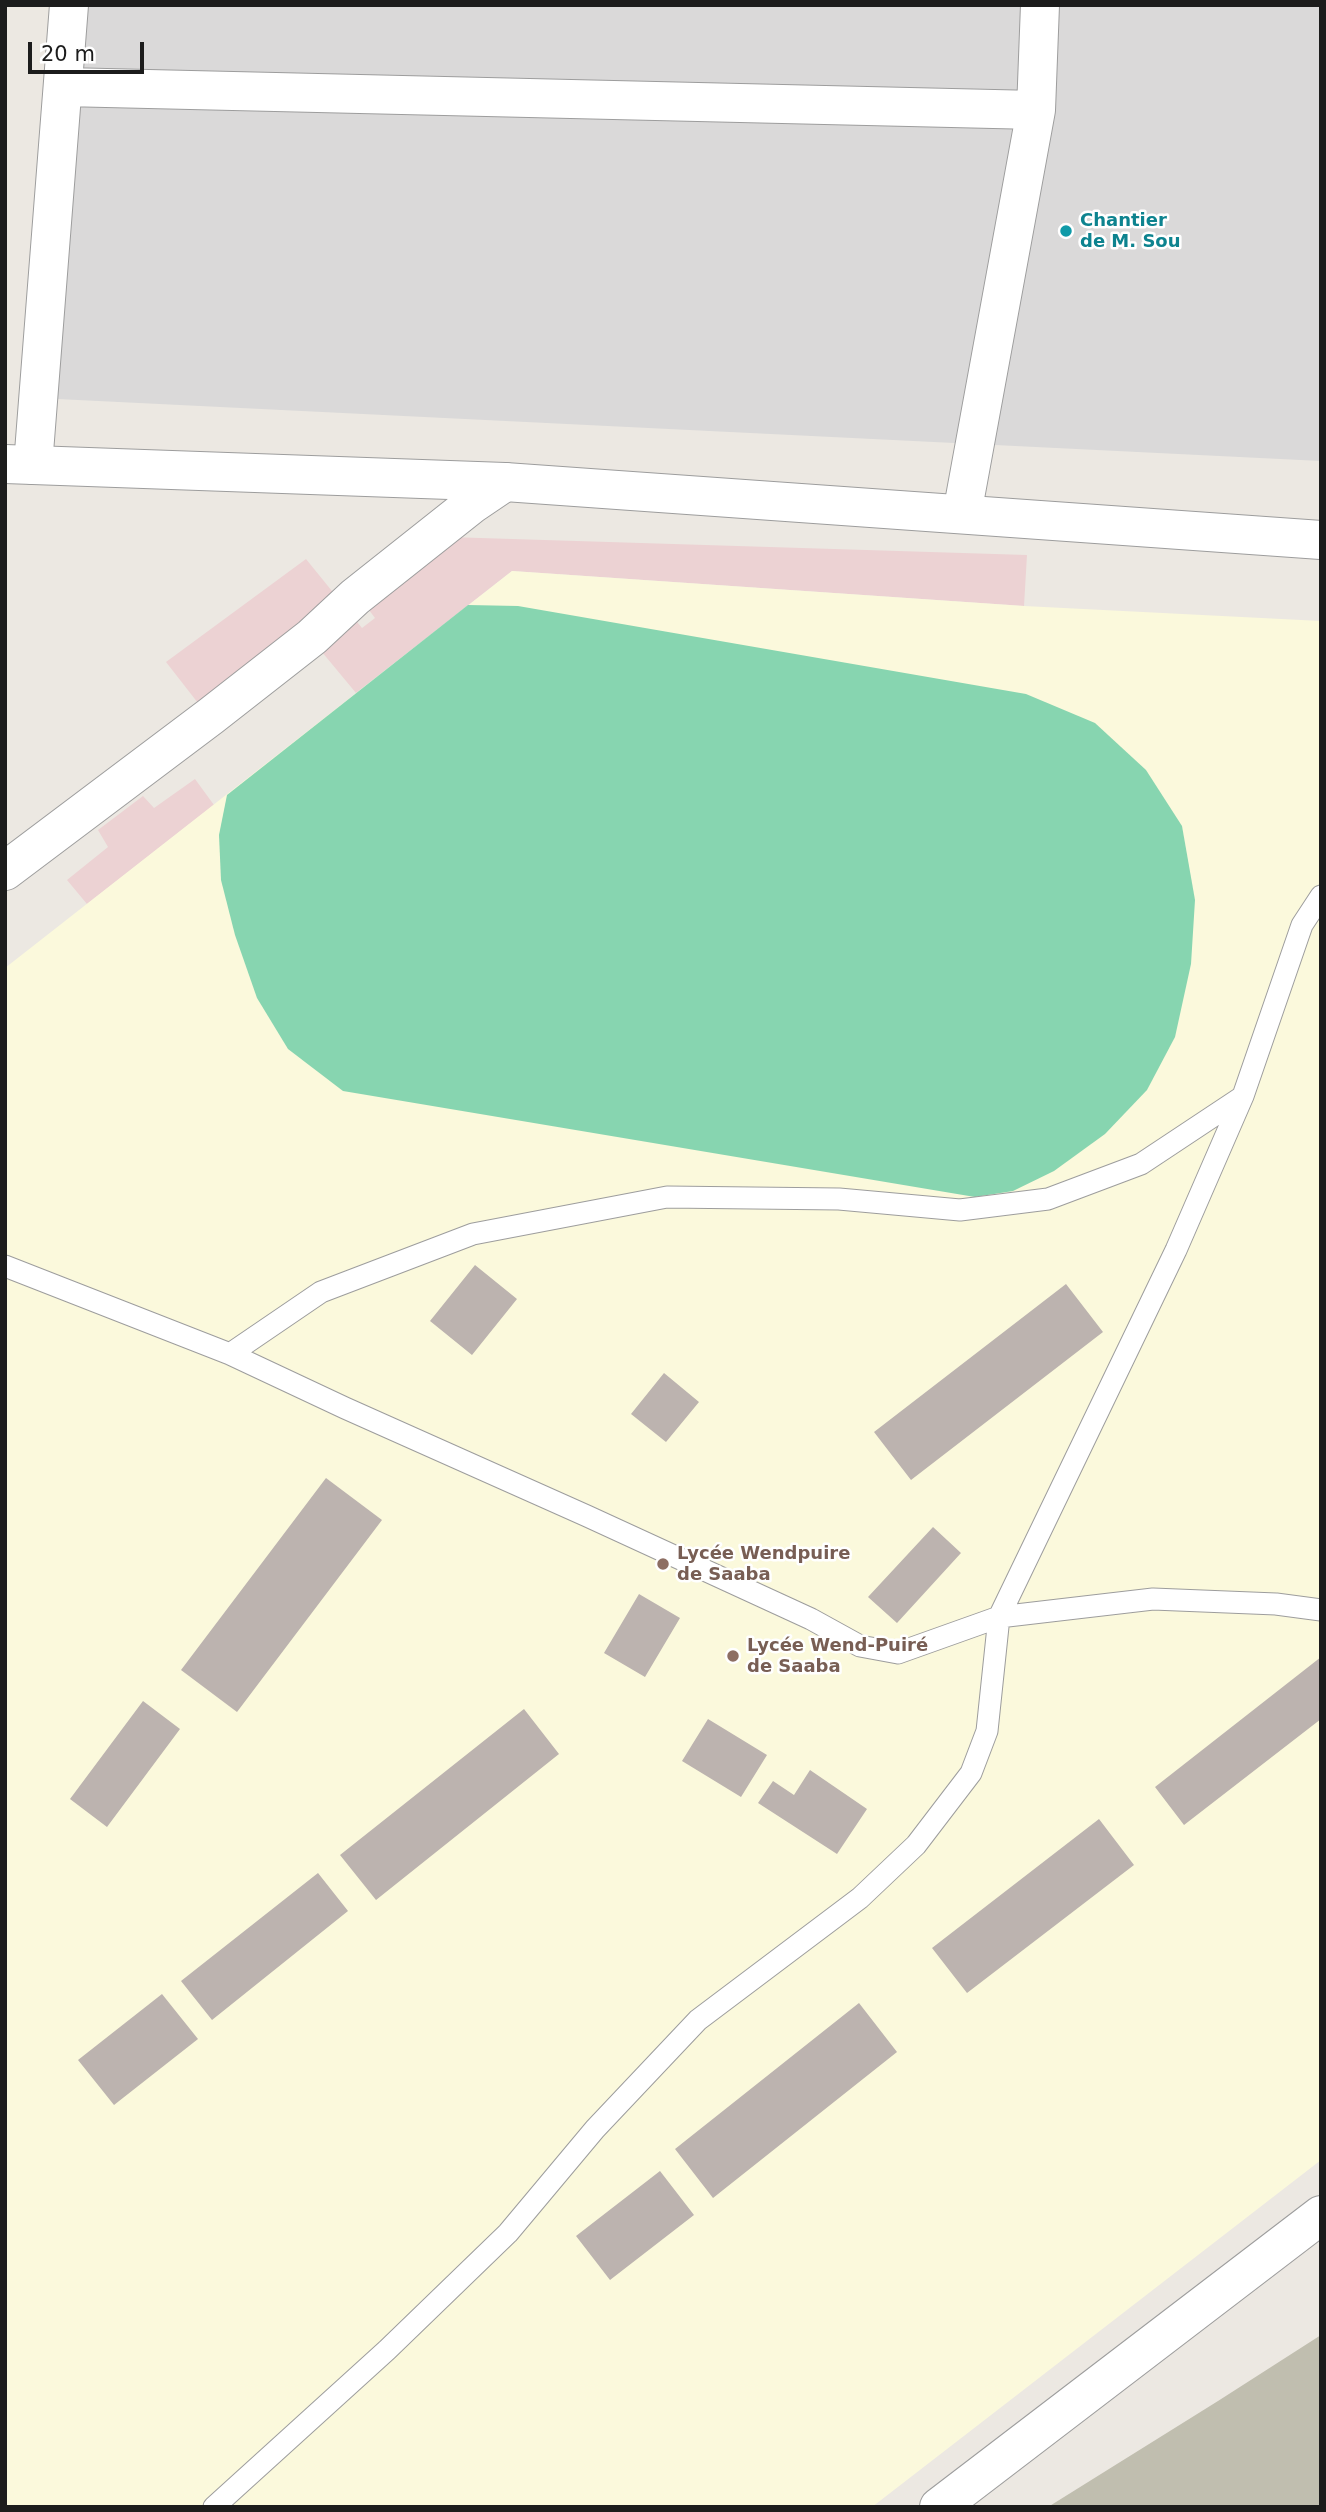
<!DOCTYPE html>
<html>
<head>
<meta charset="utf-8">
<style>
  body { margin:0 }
  #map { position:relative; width:1326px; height:2512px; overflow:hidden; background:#ece8e2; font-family:"DejaVu Sans",sans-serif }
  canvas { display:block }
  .frame { position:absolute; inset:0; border:7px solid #1c1c1c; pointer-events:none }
  .scale { position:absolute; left:28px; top:42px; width:116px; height:32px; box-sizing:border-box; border:4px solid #1c1c1c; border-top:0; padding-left:9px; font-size:21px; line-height:24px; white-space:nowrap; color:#1c1c1c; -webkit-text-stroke:5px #fff; paint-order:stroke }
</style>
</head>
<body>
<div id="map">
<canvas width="1326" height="2512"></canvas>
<div class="frame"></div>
<div class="scale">20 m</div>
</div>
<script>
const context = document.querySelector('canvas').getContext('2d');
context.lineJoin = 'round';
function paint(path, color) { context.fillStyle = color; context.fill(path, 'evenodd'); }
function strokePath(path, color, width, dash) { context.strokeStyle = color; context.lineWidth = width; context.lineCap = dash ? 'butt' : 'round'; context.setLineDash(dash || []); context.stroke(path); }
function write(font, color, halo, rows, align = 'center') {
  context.font = font + ' "DejaVu Sans",sans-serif'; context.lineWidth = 5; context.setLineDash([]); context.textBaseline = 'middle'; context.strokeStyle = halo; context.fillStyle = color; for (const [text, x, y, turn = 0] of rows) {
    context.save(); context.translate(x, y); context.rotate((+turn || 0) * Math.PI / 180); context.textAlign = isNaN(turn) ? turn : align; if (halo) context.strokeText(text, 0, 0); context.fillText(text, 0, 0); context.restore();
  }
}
const residential = new Path2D(`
  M61 5H1321V461L37 398Z`);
const commercial = new Path2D(`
  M448 537 1027 555 1024 606 512 571 356 693 307 634 205 712 166 662 306 559 362 628 375 618 366 606Z
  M195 779 214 805 87 904 67 880 108 847 98 830 143 796 154 808Z`);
const education = new Path2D(`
  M512 571 1024 606 1321 621V2160L872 2507H5V968Z`);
const construction = new Path2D(`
  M1321 2335V2507H1048L1218 2401Z`);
const pitch = new Path2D(`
  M468 605 518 606 1026 694 1095 723 1146 770 1182 826 1195 900 1191 964 1175 1037 1147 1090 1105 1134 1054 1171 1013 1191 975 1197 343 1091 288 1049 257 998 235 935 221 880 219 835 227 795Z`);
const building = new Path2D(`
  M475 1265 517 1299 472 1355 430 1321Z
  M1066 1284 1103 1332 911 1480 874 1432Z
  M664 1373 699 1402 666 1442 631 1414Z
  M326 1478 382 1520 237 1712 181 1670Z
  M933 1527 961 1553 897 1623 868 1597Z
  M639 1594 680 1618 645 1677 604 1653Z
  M1321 1657V1719L1184 1825 1155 1787Z
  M143 1701 180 1729 107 1827 70 1799Z
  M524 1709 559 1754 376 1900 340 1855Z
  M708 1719 767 1755 741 1797 682 1761Z
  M810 1770 867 1809 837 1854 758 1803 773 1781 794 1795Z
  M1099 1819 1134 1865 967 1993 932 1948Z
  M318 1873 348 1911 212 2020 181 1981Z
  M162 1994 198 2039 114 2105 78 2060Z
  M859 2003 897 2052 713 2198 675 2149Z
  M660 2171 694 2215 610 2280 576 2236Z`);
const service = new Path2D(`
  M5 1266 230 1354 345 1408 587 1516 811 1619 860 1646 898 1653 999 1617 1153 1599 1276 1604 1321 1610
  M230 1354 321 1292 473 1234 667 1197 839 1199 960 1210 1048 1199 1141 1164 1242 1097
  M214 2507 387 2350 508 2233 595 2129 698 2020 860 1898 916 1845 971 1773 987 1731 999 1617 1176 1250 1243 1096 1302 925 1321 896`);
const minor = new Path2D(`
  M64 87 1036 110
  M33 465 69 5
  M962 514 1036 110 1040 5
  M5 871 211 716 312 637 355 597 471 505 505 482
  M939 2507 1321 2215`);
const tertiary = new Path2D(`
  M5 464 505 482 1321 540`);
const markers = [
  [1066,231,7,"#0f9aa8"],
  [663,1564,7,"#8d6e63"],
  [733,1656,7,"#8d6e63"]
];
const cultureNames = [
  ["Chantier",1080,221],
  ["de M. Sou",1080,242]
];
const educationNames = [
  ["Lycée Wendpuire",677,1554],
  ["de Saaba",677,1575],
  ["Lycée Wend-Puiré",747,1646],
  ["de Saaba",747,1667]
];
paint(residential, '#dad9d9');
paint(commercial, '#ecd2d3');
paint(education, '#fbf9dc');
paint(construction, '#c0beaf');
paint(pitch, '#87d5b0');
paint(building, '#bcb3af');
strokePath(service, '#9d9d9d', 23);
strokePath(minor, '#9d9d9d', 40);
strokePath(tertiary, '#9d9d9d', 40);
strokePath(service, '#fff', 21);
strokePath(minor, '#fff', 38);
strokePath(tertiary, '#fff', 38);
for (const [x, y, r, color] of markers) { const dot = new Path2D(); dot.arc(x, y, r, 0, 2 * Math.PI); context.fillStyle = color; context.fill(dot); strokePath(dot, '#fff', 2.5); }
write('bold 18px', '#0d838f', '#fff', cultureNames, 'left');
write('bold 18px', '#785e54', '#fff', educationNames, 'left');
</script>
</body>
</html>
